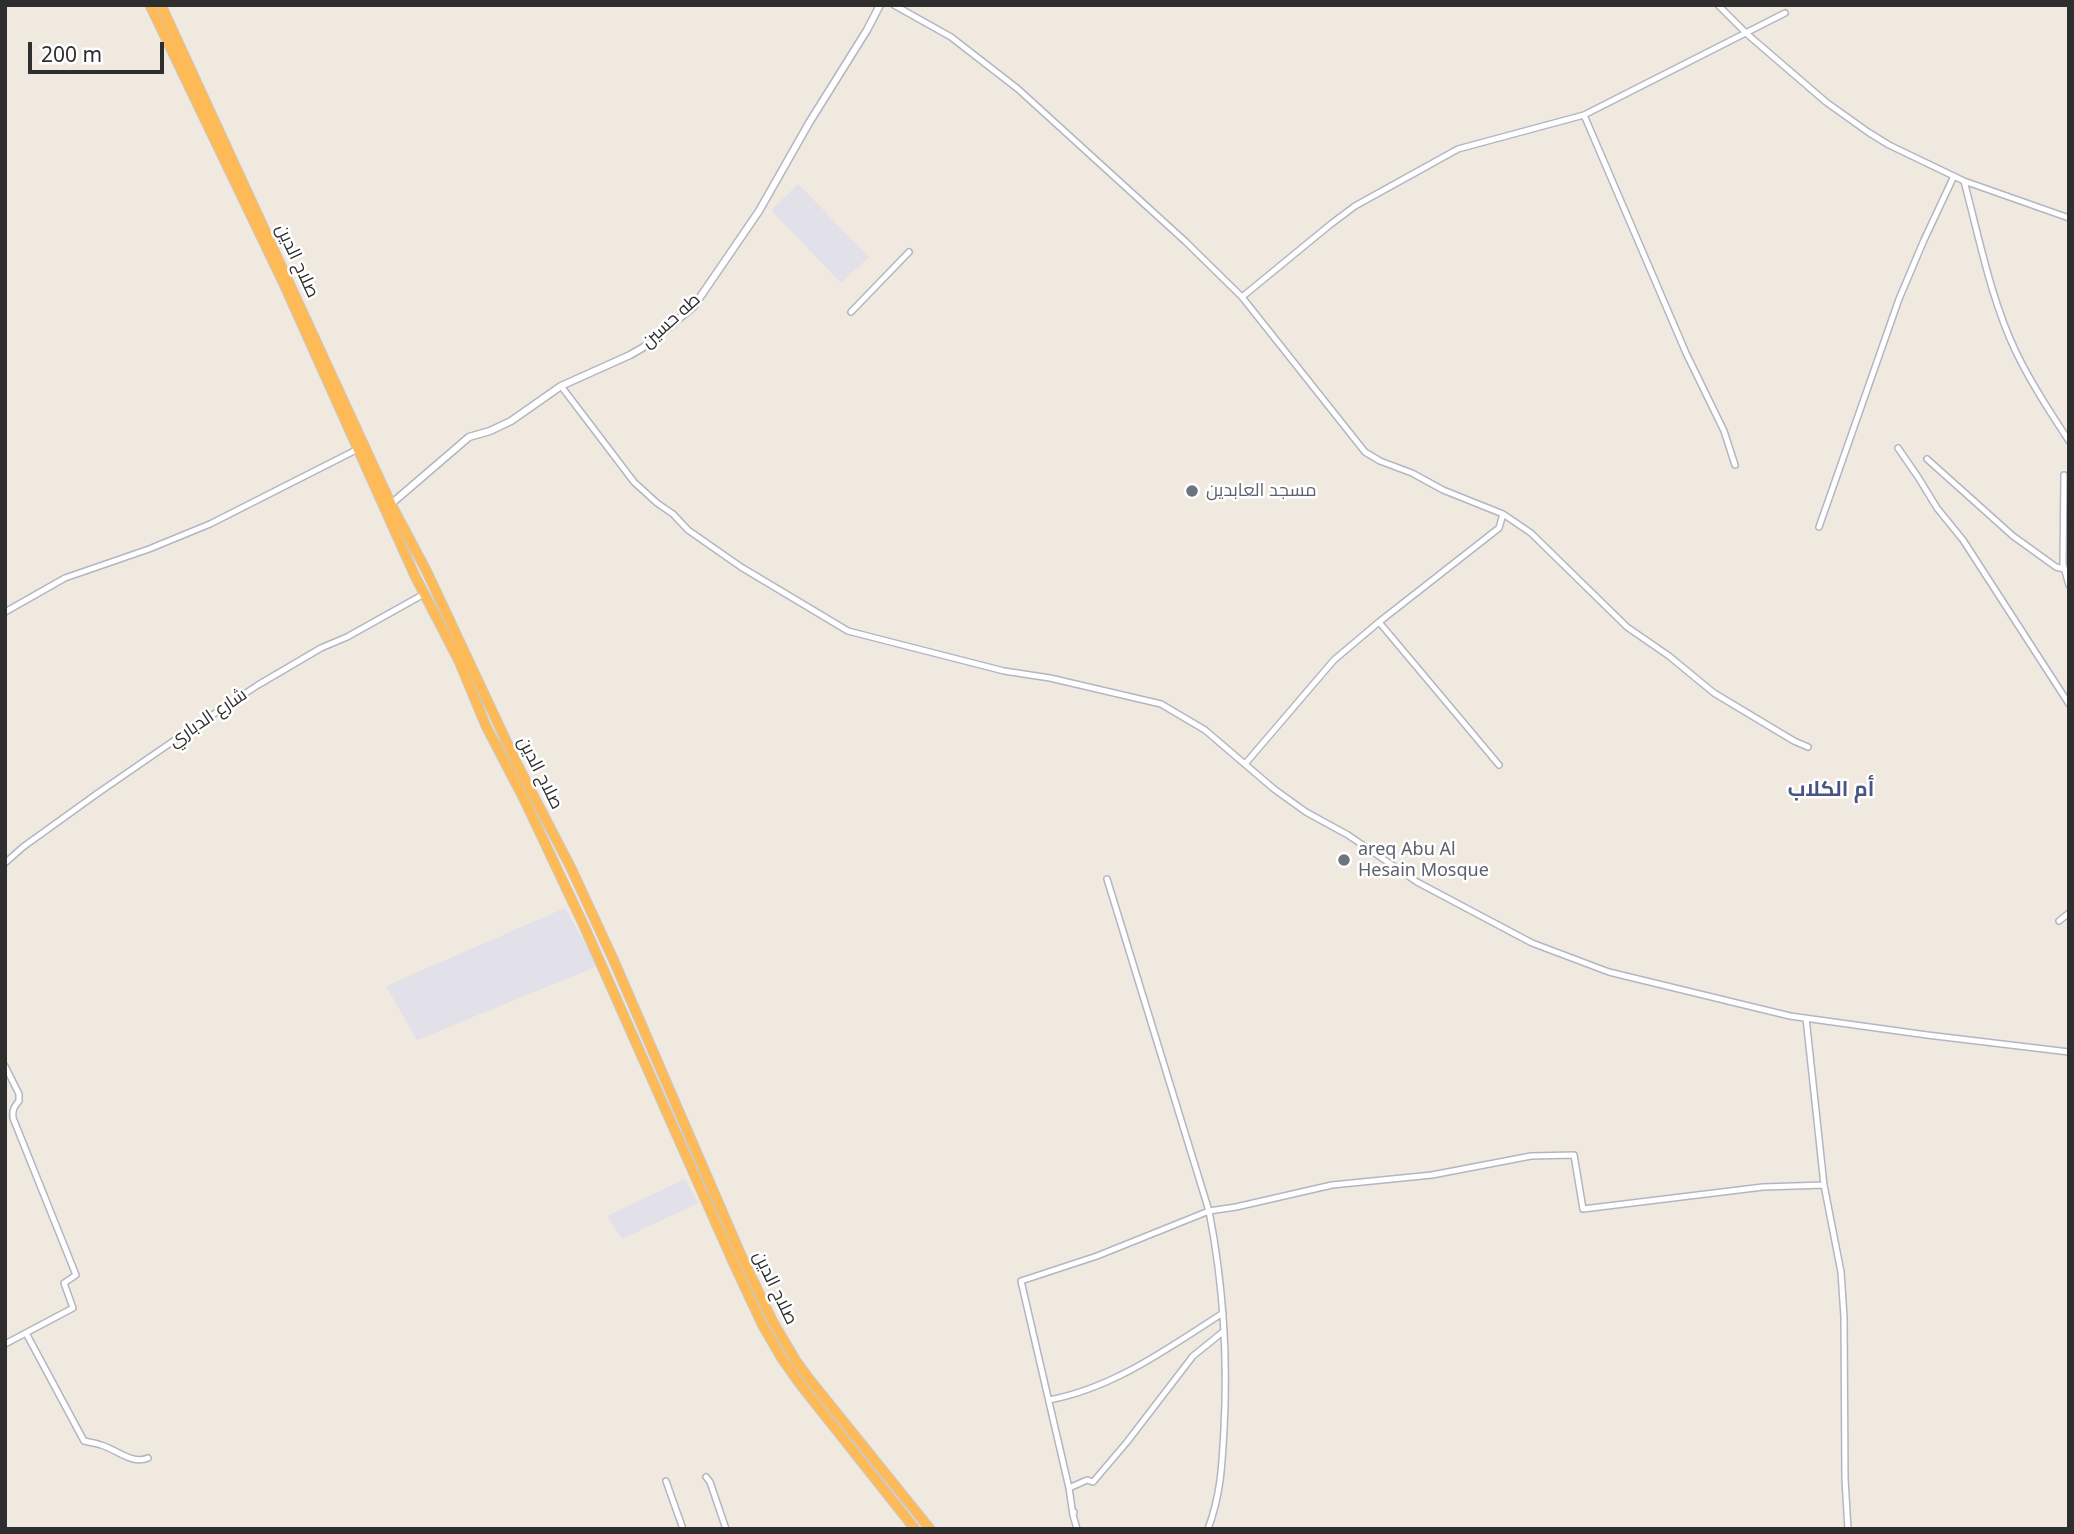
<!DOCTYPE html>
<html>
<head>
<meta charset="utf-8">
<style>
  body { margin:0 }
  #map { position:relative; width:2074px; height:1534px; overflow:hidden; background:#f0e9df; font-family:"Noto Sans",sans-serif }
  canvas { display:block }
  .frame { position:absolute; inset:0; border:7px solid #2e2e2e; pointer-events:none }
  .scale { position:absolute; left:28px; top:42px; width:136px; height:32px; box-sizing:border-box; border:4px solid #2e2e2e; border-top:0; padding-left:9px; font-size:21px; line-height:24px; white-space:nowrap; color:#2e2e2e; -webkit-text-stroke:5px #fff; paint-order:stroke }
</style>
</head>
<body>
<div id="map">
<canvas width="2074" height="1534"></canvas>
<div class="frame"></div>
<div class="scale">200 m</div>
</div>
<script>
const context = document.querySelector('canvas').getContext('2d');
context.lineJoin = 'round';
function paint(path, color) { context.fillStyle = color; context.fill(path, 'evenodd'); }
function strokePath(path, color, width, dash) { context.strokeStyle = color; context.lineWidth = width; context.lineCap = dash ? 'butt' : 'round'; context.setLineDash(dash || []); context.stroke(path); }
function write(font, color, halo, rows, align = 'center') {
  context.font = font + ' "Noto Sans",Cairo,sans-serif'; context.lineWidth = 5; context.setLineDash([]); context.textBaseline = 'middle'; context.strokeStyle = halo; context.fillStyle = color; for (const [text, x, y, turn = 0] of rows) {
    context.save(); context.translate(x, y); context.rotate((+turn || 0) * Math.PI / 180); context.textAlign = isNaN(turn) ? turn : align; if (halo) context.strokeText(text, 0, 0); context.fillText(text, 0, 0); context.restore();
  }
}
const industrial = new Path2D(`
  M798 184 869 257 841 283 771 210Z
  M565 908 598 966 417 1040 386 986Z
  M685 1179 698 1203 622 1239 607 1216Z`);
const minor = new Path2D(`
  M894 5 951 37 1018 89 1186 242 1242 297 1365 452 1380 461 1412 473 1443 490 1503 514 1531 533 1627 627 1669 656 1714 693 1794 741 1808 747
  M1718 5 1747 34 1826 102 1868 132 1889 145 1964 181 2069 218
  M1584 115 1686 353 1724 431 1735 465
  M1964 181C1979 237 1991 300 2016 352 2031 383 2050 412 2069 441
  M1242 297 1331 224 1355 206 1458 149 1584 115 1785 13
  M851 312 909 252
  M561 386 634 482 657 503 673 514 688 530 741 567 848 631 1004 671 1050 678 1161 704 1205 730 1274 789 1306 812 1348 835 1417 882 1532 943 1609 972 1790 1016 1927 1035 2069 1052
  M1898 448 1918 477 1937 508 1963 540 2069 704
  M1927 459 2013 536 2056 567 2064 569
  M2064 475 2063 564 2069 585
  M1819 527 1899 299 1924 240 1954 176
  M5 612 65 578 149 549 210 524 358 449
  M1379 622 1499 765
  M1245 764 1334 660 1379 622 1499 528 1503 514
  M5 863 23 847 98 793 185 733 258 685 321 648 347 637 424 594
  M1107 879 1209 1211C1223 1283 1228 1355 1224 1429 1222 1465 1221 1494 1208 1529
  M2059 921 2069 913
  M1806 1018 1824 1185 1841 1272 1844 1317 1845 1479 1848 1529
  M5 1066 19 1094V1101C14 1107 12 1110 13 1118L76 1275 64 1283 73 1308 5 1344
  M26 1333 84 1441C89 1442 95 1443 101 1445 116 1449 132 1465 148 1458
  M1049 1400C1114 1388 1168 1348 1223 1313
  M706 1477 710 1482 726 1529
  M666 1481 683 1529
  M1069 1488 1087 1480 1093 1482 1127 1442 1193 1356 1224 1331
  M1074 1512 1073 1515 1077 1529
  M1073 1515 1069 1488 1021 1281 1097 1256 1209 1211 1236 1207 1332 1185 1432 1175 1531 1156 1574 1155 1583 1209 1763 1187 1824 1185`);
const tertiary = new Path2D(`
  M391 504 469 437 490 431 511 421 561 386 630 355 649 344 694 306 759 211 809 123 867 30 880 5`);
const trunk = new Path2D(`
  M150 5 283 282 415 576 459 661 486 726 524 799 585 928 734 1264 762 1324 781 1357 800 1384 915 1529
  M161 5 391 504 426 570 517 764 571 868 614 961 740 1253 773 1322 796 1361 810 1380 930 1529`);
const markers = [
  [1192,491,7,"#6b7280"],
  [1344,860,7,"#6b7280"]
];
const streetNames = [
  ["صلاح الدين",297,261,65],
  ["طه حسين",671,321,-42],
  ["شارع الدباري",208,718,-34],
  ["صلاح الدين",540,773,63],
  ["صلاح الدين",775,1288,64]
];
const worshipNames = [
  ["مسجد العابدين",1206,491],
  ["areq Abu Al",1358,850],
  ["Hesain Mosque",1358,871]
];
const quarterNames = [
  ["أم الكلاب",1831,790]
];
paint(industrial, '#e2e0e8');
strokePath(minor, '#b3b6c2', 8);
strokePath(tertiary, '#b3b6c2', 9);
strokePath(trunk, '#c9c9c9', 11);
strokePath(minor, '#fff', 5);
strokePath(tertiary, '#fff', 6);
strokePath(trunk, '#ffba58', 9);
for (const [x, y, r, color] of markers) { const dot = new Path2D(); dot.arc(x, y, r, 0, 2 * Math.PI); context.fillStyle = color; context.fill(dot); strokePath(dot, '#fff', 2.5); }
write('18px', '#2e2e2e', '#fff', streetNames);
write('18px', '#5b616d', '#fff', worshipNames, 'left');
write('bold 21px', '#485484', '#fff', quarterNames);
</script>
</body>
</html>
